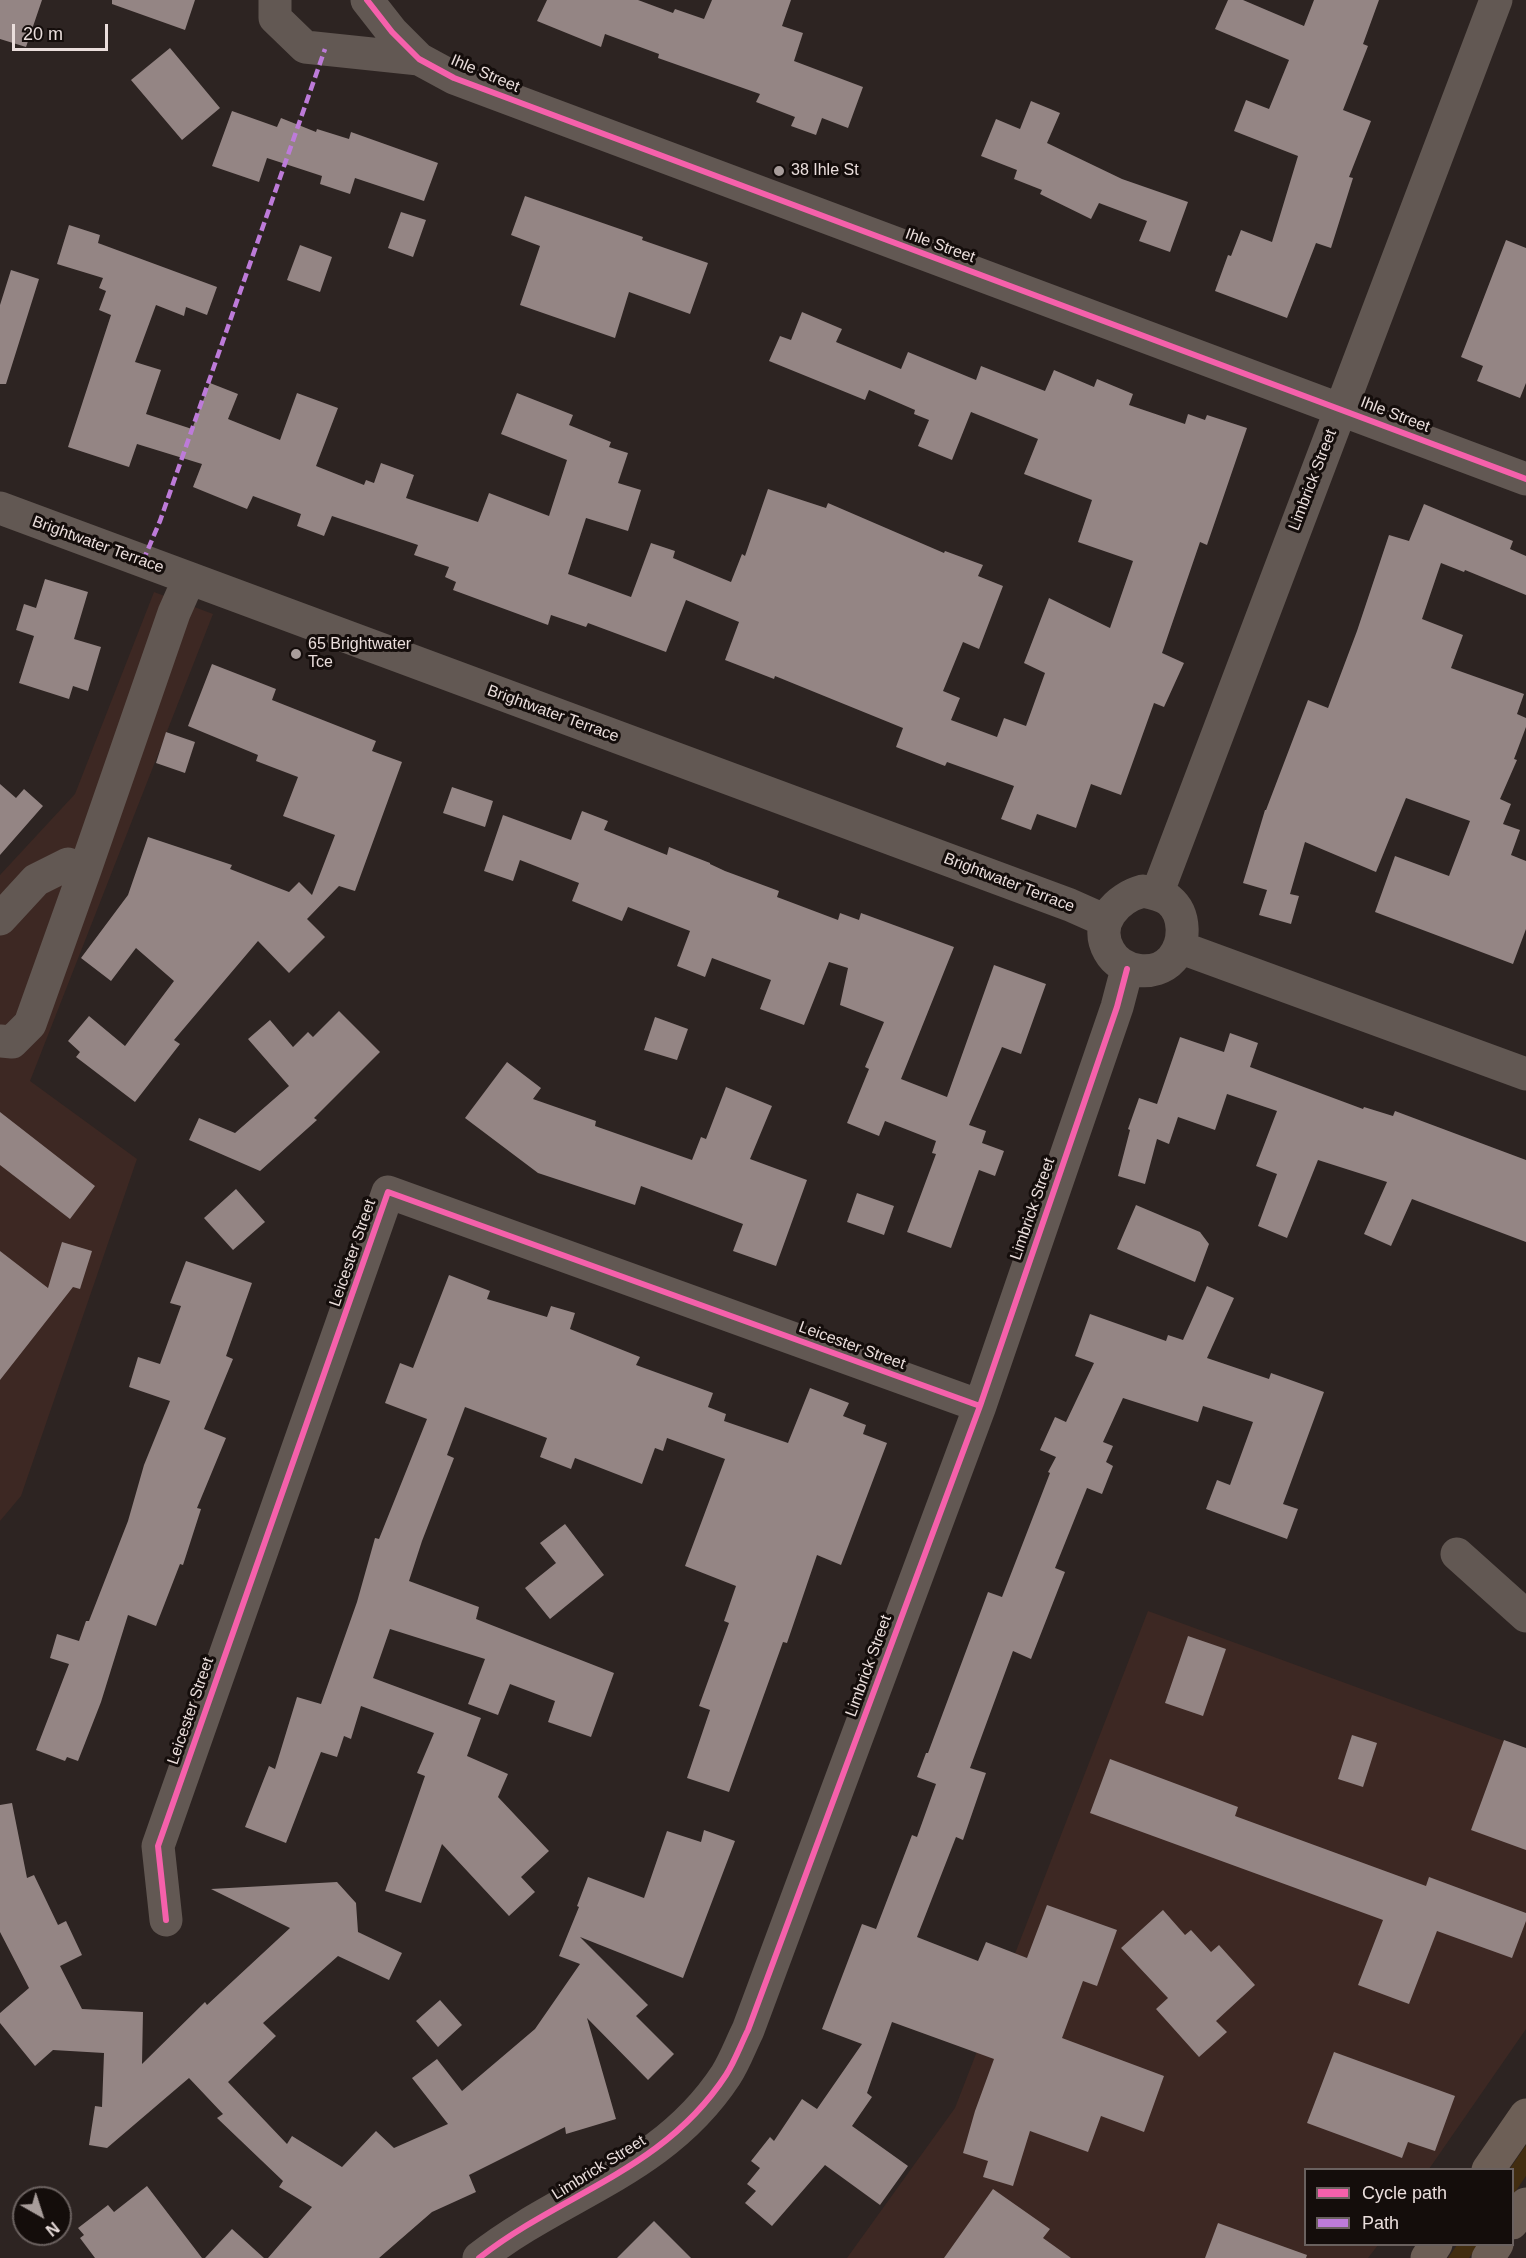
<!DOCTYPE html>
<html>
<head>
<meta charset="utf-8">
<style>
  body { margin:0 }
  #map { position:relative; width:1526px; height:2258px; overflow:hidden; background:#2d2422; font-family:Arial,sans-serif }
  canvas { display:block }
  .legend { position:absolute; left:1304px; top:2168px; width:210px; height:78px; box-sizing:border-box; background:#140d0b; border:2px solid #6a615f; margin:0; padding:8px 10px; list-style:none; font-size:18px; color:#eadedc }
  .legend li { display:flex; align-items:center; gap:12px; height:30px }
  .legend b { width:30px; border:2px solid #6a615f }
  .north { position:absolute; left:12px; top:2186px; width:60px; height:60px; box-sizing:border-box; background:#140d0b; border:2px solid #6a615f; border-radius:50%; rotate:141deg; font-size:16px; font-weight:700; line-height:24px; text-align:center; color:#eadedc }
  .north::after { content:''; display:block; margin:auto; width:21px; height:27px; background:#a89d9b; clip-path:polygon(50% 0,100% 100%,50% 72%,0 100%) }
  .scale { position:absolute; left:12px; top:24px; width:96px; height:27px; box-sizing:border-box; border:3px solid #eadedc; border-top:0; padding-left:8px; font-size:18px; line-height:21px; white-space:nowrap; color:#eadedc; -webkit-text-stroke:4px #140d0b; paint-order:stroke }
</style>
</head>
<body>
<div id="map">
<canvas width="1526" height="2258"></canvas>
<ul class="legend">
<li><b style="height:8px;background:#f560ab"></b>Cycle path</li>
<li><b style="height:8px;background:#bd7bd9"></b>Path</li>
</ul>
<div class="north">N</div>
<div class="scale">20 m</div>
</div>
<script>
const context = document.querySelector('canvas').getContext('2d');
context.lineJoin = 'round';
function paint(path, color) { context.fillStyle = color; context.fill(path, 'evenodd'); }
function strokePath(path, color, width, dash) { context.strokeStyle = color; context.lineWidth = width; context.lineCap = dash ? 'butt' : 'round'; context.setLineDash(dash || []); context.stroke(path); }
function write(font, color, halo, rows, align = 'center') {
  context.font = font + ' Arial,sans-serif'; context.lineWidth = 6; context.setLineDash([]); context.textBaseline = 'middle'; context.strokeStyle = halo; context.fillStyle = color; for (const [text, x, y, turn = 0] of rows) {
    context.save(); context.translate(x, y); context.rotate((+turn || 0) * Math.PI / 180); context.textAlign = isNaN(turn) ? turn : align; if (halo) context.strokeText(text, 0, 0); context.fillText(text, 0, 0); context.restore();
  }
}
const built = new Path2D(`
  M154 592 213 614 30 1081 137 1159 21 1496 0 1521V875L75 794Z
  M1148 1611 1526 1749V2029L1429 2169 1306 2170V2244L1378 2245 1368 2258H847L955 2108Z`);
const green = new Path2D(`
  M1526 2145V2176L1513 2195 1512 2170H1509Z
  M1457 2245H1479L1469 2258H1448Z`);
const building = new Path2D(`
  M0 0H42L26 47 0 39Z
  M112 0H195L185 30 112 4Z
  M547 0H638L673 13 675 9 704 19 712 0H791L782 26 803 33 794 61 863 87 848 128 822 118 816 135 791 126 795 117 756 102 760 94 658 58 659 54 605 34 601 47 537 21Z
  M1228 0H1243L1304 26 1314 0H1379L1363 44 1368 46 1343 110 1371 121 1349 177 1353 178 1331 248 1316 243 1287 318 1215 291 1228 255 1231 256 1241 230 1272 242 1298 156 1234 131 1246 100 1269 109 1289 60 1215 29Z
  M170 48 220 108 182 140 131 80Z
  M1031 101 1060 113 1047 143 1122 179 1188 202 1170 252 1139 241 1147 221 1099 203 1091 219 1040 194 1042 190 1014 179 1017 170 981 156 996 119 1020 129Z
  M232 111 277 127 281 118 316 132 317 129 349 139 351 132 438 163 424 201 355 178 350 194 320 184 322 176 267 158 259 182 212 166Z
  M525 196 643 237 642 240 708 263 690 314 629 292 615 338 520 305 540 246 511 235Z
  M401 212 426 220 413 257 388 248Z
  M69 225 100 235 98 243 217 287 207 315 186 307 184 316 156 305 135 362 161 370 146 414 192 429 210 383 238 394 228 419 280 440 297 393 338 408 316 466 364 485 366 480 374 483 381 463 414 475 406 498 478 522 489 493 549 516 567 460 501 434 517 393 573 415 569 425 611 442 609 447 628 453 618 483 641 490 628 531 586 518 568 574 631 597 651 543 675 551 673 558 731 582 742 554 745 556 768 489 826 508 828 503 944 553 945 551 983 565 978 576 1003 586 979 649 963 642 943 691 960 698 951 720 997 737 1004 718 1026 726 1045 673 1024 663 1049 598 1110 628 1133 561 1078 542 1092 500 1024 474 1038 439 971 412 952 460 918 446 929 420 914 414 915 410 869 390 865 400 769 361 780 336 791 340 802 312 842 329 836 342 901 369 908 352 976 380 981 366 1045 391 1054 370 1094 387 1097 379 1133 394 1129 405 1185 424 1188 414 1205 420 1207 415 1247 428 1207 545 1200 542 1162 653 1184 663 1164 707 1154 703 1121 795 1091 784 1076 828 1037 814 1031 830 1001 819 1014 786 947 762 945 766 896 747 903 728 775 676 774 679 725 660 739 622 686 600 666 652 588 623 586 627 551 615 548 625 453 590 456 582 445 577 449 567 414 555 418 545 332 516 324 536 297 526 301 514 253 496 247 509 193 487 202 464 137 444 129 467 68 447 111 315 99 310 106 291 99 288 103 278 57 264Z
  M1506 240 1526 248V383L1520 398 1477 381 1483 366 1461 357Z
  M300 245 332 257 320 292 287 280Z
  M11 270 39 279 6 384H0V305Z
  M1424 504 1513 541 1510 549 1526 556V595L1465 570 1464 572 1441 563 1422 619 1463 635 1451 668 1524 694 1517 714 1526 718V727L1514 759 1517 760 1500 799 1511 804 1503 824 1520 830 1511 855 1526 861V929L1513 964 1375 912 1395 856 1449 876 1470 821 1406 798 1376 872 1305 842 1290 894 1299 896 1291 924 1259 915 1267 890 1243 883 1265 810H1266L1308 700 1328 708 1357 631 1389 535 1409 541Z
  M45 579 88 592 74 639 101 647 88 691 73 686 69 699 19 683 34 636 16 630 24 604 36 608Z
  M212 664 276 689 272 700 376 741 372 751 402 762 355 891 339 886 307 919 325 937 289 973 258 941 174 1040 180 1044 135 1102 76 1057 80 1052 68 1041 89 1016 125 1046 174 981 136 948 111 981 81 958 128 895 148 837 232 865 230 869 289 892 299 882 312 895 335 835 283 816 298 777 256 761 258 755 188 726Z
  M166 732 195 742 185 773 156 763Z
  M0 784 16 798 24 789 43 806 0 855Z
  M452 787 493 801 485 827 443 813Z
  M582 811 608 821 604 830 667 855 669 847 710 863V864L725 871 779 891 777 897 838 920 840 913 859 920 861 913 954 947 901 1079 947 1097 994 965 1046 984 1021 1054 1002 1047 969 1125 986 1131 982 1143 1004 1151 995 1176 979 1170 951 1248 907 1232 936 1154 932 1153 936 1141 885 1121 879 1136 847 1123 869 1069 865 1067 884 1022 840 1005 848 968 829 962 804 1025 760 1009 771 980 712 958 705 977 677 966 690 931 628 907 622 921 572 901 579 883 520 860 513 881 484 871 503 815 571 840Z
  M339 1011 380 1052 314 1118 317 1120 260 1171 189 1140 199 1118 235 1133 289 1086 248 1039 270 1020 293 1047 308 1032 313 1037Z
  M655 1017 688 1029 677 1060 644 1050Z
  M1230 1033 1258 1043 1250 1067 1363 1109 1364 1107 1393 1116 1395 1111 1526 1160V1242L1412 1199 1391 1246 1364 1234 1387 1182 1318 1160 1287 1238 1258 1226 1277 1174 1256 1166 1277 1111 1227 1094 1215 1130 1178 1117 1169 1144 1157 1139 1145 1184 1118 1176 1130 1130 1128 1129 1139 1098 1157 1104 1180 1037 1224 1052Z
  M507 1062 541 1088 533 1099 596 1121 595 1126 692 1160 701 1137 706 1139 726 1087 772 1106 750 1159 807 1180 776 1266 733 1251 743 1224 641 1186 635 1205 538 1173 465 1118Z
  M0 1112 95 1186 70 1219 0 1165Z
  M236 1189 265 1222 233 1250 204 1218Z
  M857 1193 894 1206 884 1235 847 1222Z
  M1136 1205 1200 1232 1209 1244 1195 1282 1117 1249Z
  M62 1242 92 1251 80 1289 73 1287 0 1380V1251L48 1288Z
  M186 1261 252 1283 226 1356 233 1359 204 1429 226 1438 197 1508 201 1509 183 1565 180 1564 156 1626 128 1615 101 1702 78 1761 67 1757 65 1761 36 1750 69 1664 50 1658 57 1634 79 1641 86 1621H89L128 1521 144 1465 170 1401 129 1387 138 1357 160 1364 181 1306 170 1303Z
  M449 1275 490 1291 487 1299 547 1317 551 1306 575 1313 570 1329 640 1357 636 1365 713 1393 708 1407 726 1414 724 1421 788 1443 810 1388 849 1403 843 1416 866 1425 863 1434 887 1443 841 1565 817 1555 787 1643 783 1642 729 1792 687 1778 710 1710 699 1706 729 1623 724 1621 736 1586 685 1566 725 1459 667 1438 663 1451 655 1448 642 1484 575 1458 571 1469 540 1457 547 1438 465 1407 447 1455 454 1458 422 1541 409 1581 479 1607 476 1619 614 1673 591 1737 548 1722 555 1701 510 1684 498 1715 468 1704 485 1659 390 1629 373 1678 481 1718 467 1756 508 1774 498 1797 549 1851 521 1877 535 1892 509 1916 442 1844 421 1903 385 1891 425 1776 417 1773 434 1733 361 1706 351 1739 344 1736 337 1757 321 1752 286 1843 245 1827 269 1766 275 1769 297 1697 321 1704 357 1602 375 1538 379 1539 427 1419 385 1403 400 1363 413 1368Z
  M1207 1286 1234 1298 1207 1358 1269 1379 1271 1373 1324 1392 1283 1504 1298 1509 1287 1539 1206 1509 1217 1480 1230 1485 1253 1422 1203 1406 1198 1422 1123 1398 1103 1442 1113 1446 1106 1462 1113 1466 1102 1494 1087 1488 1055 1568 1065 1572 1031 1659 1013 1651 970 1768 986 1773 963 1840 956 1837 917 1937 978 1961 986 1942 1027 1958 1047 1905 1117 1930 1097 1986 1083 1981 1062 2038 1164 2076 1144 2132 1101 2116 1088 2152 1030 2131 1013 2186 983 2177 988 2161 963 2153 975 2111 994 2059 892 2022 867 2093 872 2097 852 2126 908 2166 880 2205 825 2165 772 2226 745 2203 756 2191 747 2184 760 2168 751 2161 770 2137 774 2141 802 2099 817 2109 862 2044 822 2029 862 1924 876 1929 912 1835 917 1837 936 1784 917 1777 926 1753H928L988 1592 1002 1597 1050 1473 1048 1472 1056 1457 1040 1450 1055 1417 1066 1422 1094 1363 1075 1356 1090 1314 1166 1341 1168 1335 1183 1340Z
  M565 1524 604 1575 550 1619 525 1588 556 1563 540 1543Z
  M1188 1636 1226 1649 1203 1716 1165 1703Z
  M1352 1735 1377 1743 1363 1787 1338 1779Z
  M1504 1740 1526 1748V1850L1471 1830Z
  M1110 1759 1238 1807 1235 1816 1426 1886 1429 1877 1526 1913V1921L1512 1958 1437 1931 1409 2004 1358 1985 1383 1920 1090 1813Z
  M12 1803 27 1878 34 1875 58 1925 66 1921 82 1955 60 1966 82 2009 143 2012 142 2064 205 2002 207 2005 290 1928 211 1889 337 1882 356 1903 358 1932 402 1953 389 1980 338 1956 263 2023 276 2036 228 2082 287 2144 292 2136 342 2167 376 2131 394 2148 448 2124 412 2078 437 2059 462 2091 535 2029 580 1964 559 1956 579 1907 577 1906 588 1877 644 1898 667 1831 701 1842 704 1830 735 1841 683 1978 580 1937 648 2005 636 2016 674 2054 648 2080 587 2018 616 2119 566 2134 565 2127 469 2175 476 2192 432 2212 379 2258H268L312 2207 279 2187 283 2181 217 2118 223 2114 189 2078 107 2148 89 2145 95 2106 102 2107 104 2053 53 2050 35 2066 0 2023V2013L29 1988 0 1932V1805Z
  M1163 1910 1185 1935 1191 1930 1211 1952 1219 1945 1255 1985 1216 2021 1227 2032 1199 2057 1156 2009 1168 1998 1121 1948Z
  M440 2000 462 2025 438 2047 416 2021Z
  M1334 2052 1455 2096 1435 2151 1408 2142 1402 2158 1307 2123Z
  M147 2186 202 2258H95L80 2238 84 2235 78 2228 108 2205 114 2212Z
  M993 2189 1050 2229 1043 2238 1071 2258H944Z
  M654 2221 691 2258H617Z
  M1218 2223 1307 2255 1306 2258H1205Z
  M232 2229 264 2258H205Z`);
const minor = new Path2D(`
  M275 0V18L305 47 419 59
  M367 0 392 32 419 59 454 78 1526 479
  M0 508 1070 905 1106 921
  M1143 891C1152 893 1162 895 1169 900 1186 914 1186 943 1172 959 1155 978 1121 973 1109 951 1093 923 1117 898 1143 891Z
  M1157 894 1496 0
  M0 919 36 880 68 864 85 870
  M1179 947 1526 1074
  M0 1041 12 1042 30 1024 85 870 174 613 189 579
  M1457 1554 1526 1616
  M166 1920 158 1846 388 1192 980 1406
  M479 2258C563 2192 663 2171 726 2075 735 2061 741 2044 748 2030L980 1406 1117 1007 1127 969`);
const highway = new Path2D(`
  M1488 2170 1526 2115
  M1512 2223 1526 2204
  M1427 2258 1436 2244
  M1488 2258 1497 2244`);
const quiet = new Path2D(`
  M143 561 160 521 325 49`);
const cycleway = new Path2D(`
  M367 0 392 32 419 59 454 78 1526 479
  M166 1920 158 1846 388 1192 980 1406
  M479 2258C563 2192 663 2171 726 2075 735 2061 741 2044 748 2030L980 1406 1117 1007 1127 969`);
const markers = [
  [779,171,6,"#a89d9b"],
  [296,654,6,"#a89d9b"]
];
const streetNames = [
  ["Ihle Street",485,74,23],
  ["Ihle Street",940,246,20],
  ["Ihle Street",1395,415,21],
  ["Limbrick Street",1313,480,-69],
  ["Brightwater Terrace",98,545,20],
  ["Brightwater Terrace",553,714,20],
  ["Brightwater Terrace",1009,883,21],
  ["Limbrick Street",1033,1209,-71],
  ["Leicester Street",353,1253,-71],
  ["Leicester Street",852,1346,20],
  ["Limbrick Street",869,1666,-70],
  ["Leicester Street",191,1711,-71],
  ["Limbrick Street",599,2168,-32]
];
const poiNames = [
  ["38 Ihle St",791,171],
  ["65 Brightwater",308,645],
  ["Tce",308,663]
];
paint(built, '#3d2823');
paint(green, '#422d10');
paint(building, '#948584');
strokePath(minor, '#625853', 33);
strokePath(highway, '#6d5f56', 33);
strokePath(quiet, '#bd7bd9', 4.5, [9, 4.5]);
strokePath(cycleway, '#f560ab', 6);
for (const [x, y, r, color] of markers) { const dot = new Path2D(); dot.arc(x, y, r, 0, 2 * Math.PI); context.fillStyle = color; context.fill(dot); strokePath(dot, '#140d0b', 2); }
write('16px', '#eadedc', '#140d0b', streetNames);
write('16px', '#eadedc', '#140d0b', poiNames, 'left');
</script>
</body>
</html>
